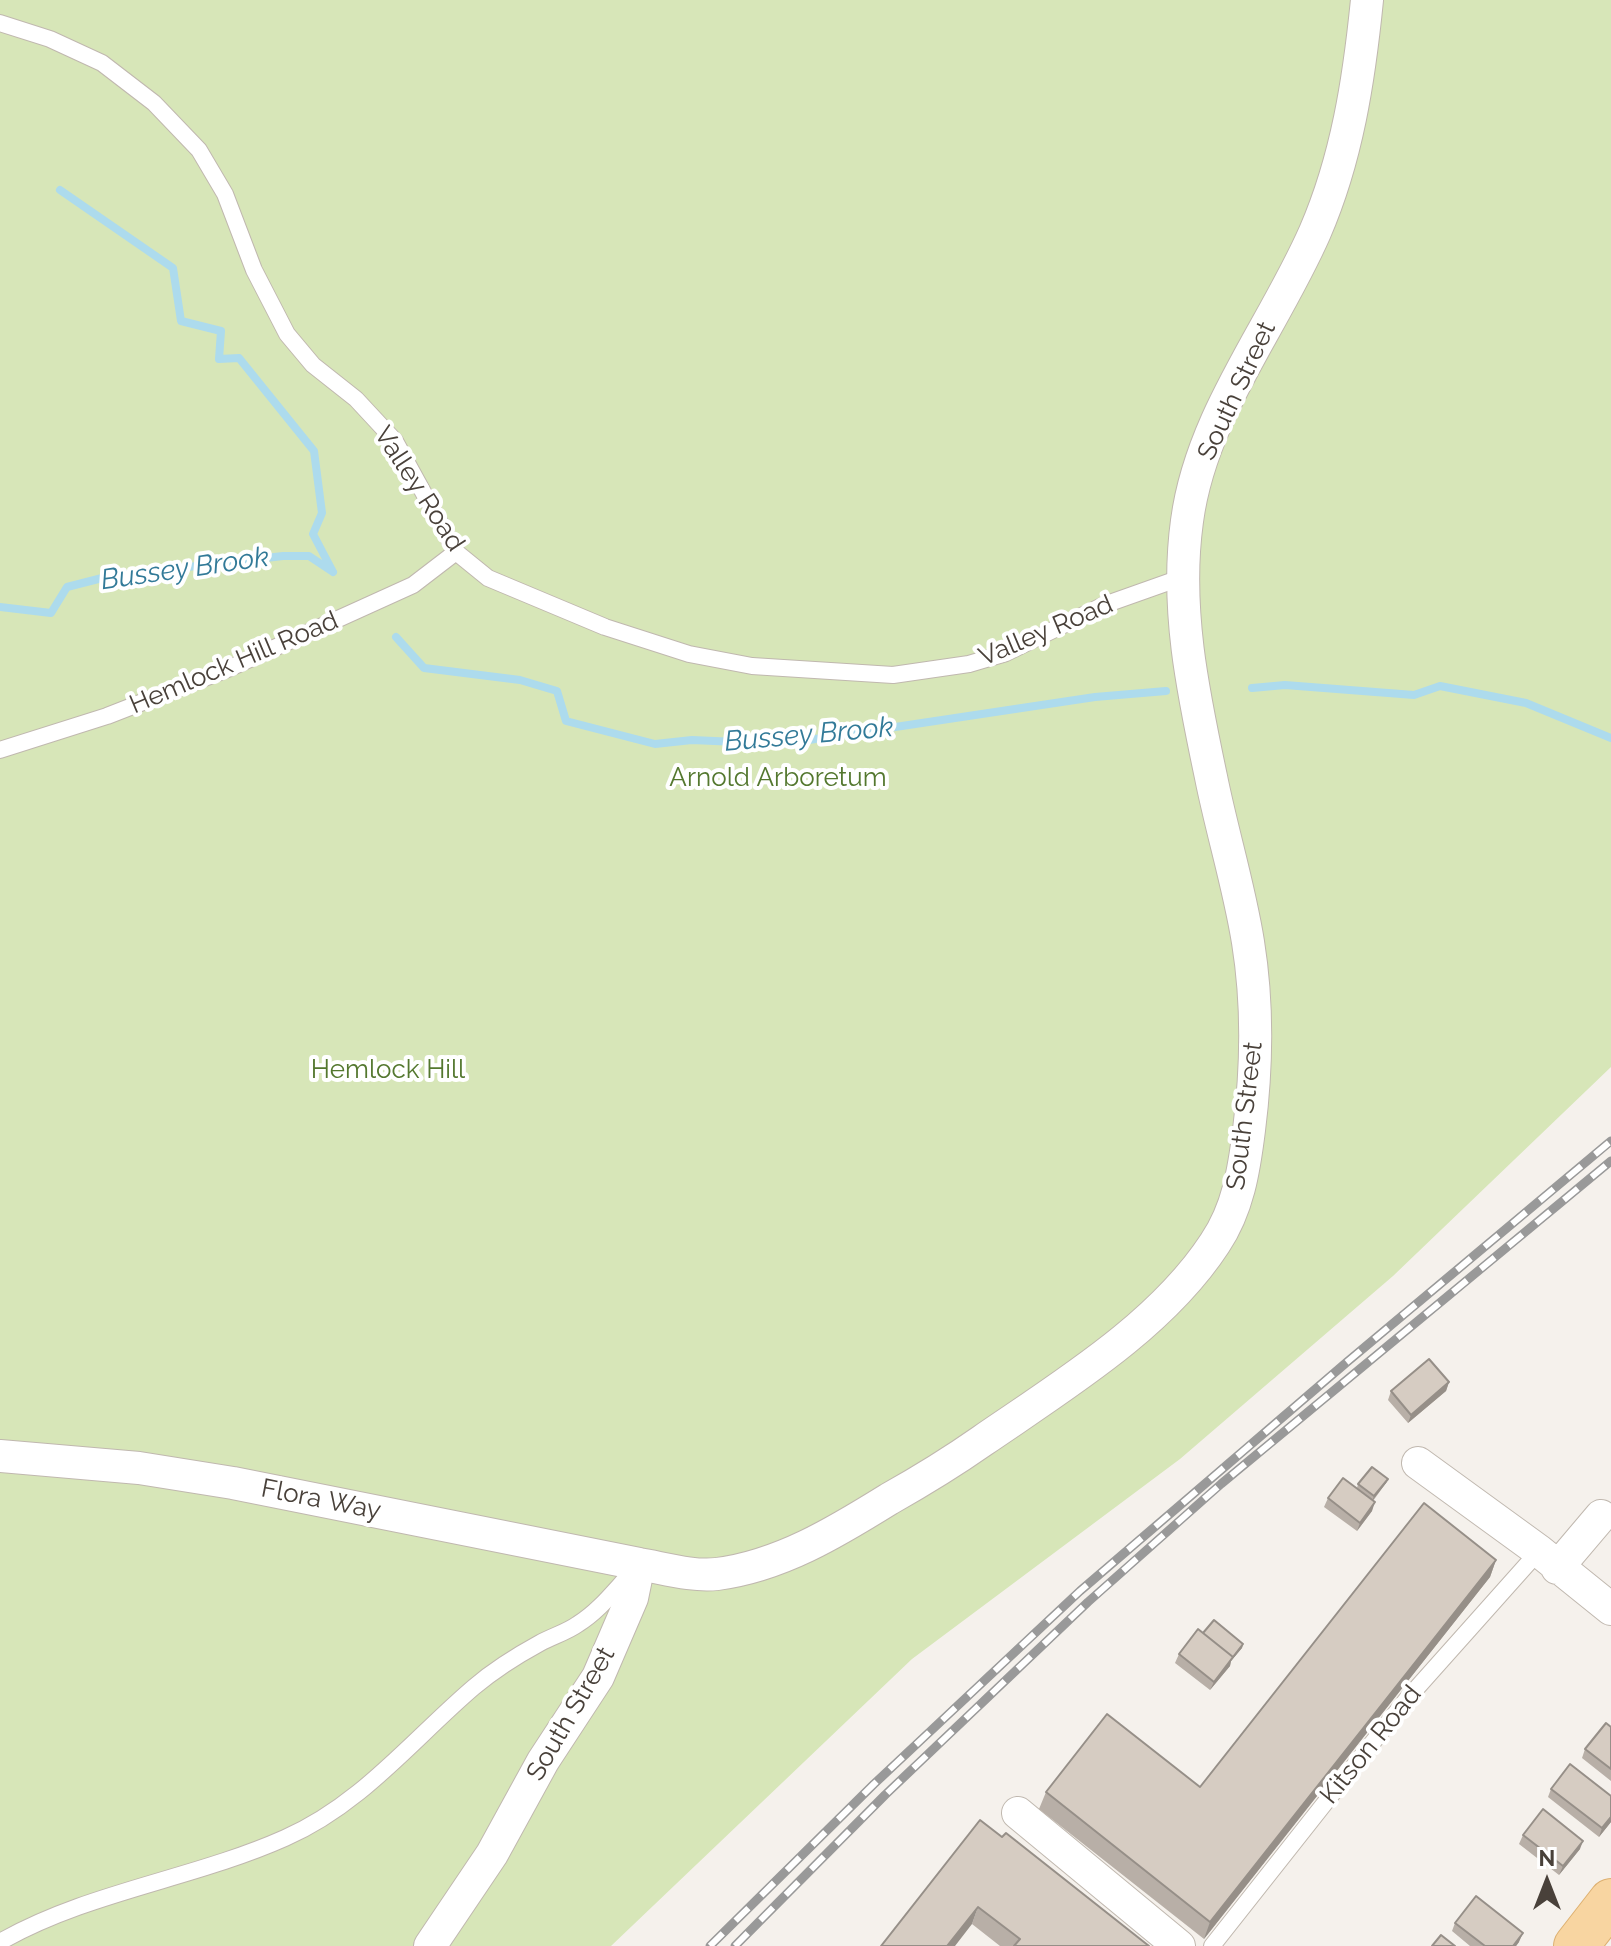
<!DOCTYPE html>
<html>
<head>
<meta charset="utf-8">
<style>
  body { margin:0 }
  #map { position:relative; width:1611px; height:1946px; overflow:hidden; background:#f5f1ec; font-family:Raleway,sans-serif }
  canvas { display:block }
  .north { position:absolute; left:1507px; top:1842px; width:80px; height:80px; -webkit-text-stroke:6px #fff; paint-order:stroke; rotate:0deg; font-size:22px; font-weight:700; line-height:32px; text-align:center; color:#49413a }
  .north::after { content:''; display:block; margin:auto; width:28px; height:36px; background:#49413a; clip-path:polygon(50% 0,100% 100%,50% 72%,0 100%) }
</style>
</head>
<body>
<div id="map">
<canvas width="1611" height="1946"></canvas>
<div class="north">N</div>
</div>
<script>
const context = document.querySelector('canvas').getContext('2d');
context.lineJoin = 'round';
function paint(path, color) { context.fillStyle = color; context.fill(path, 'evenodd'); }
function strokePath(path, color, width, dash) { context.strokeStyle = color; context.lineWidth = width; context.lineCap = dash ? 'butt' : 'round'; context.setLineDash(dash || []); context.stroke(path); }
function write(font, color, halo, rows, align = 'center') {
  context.font = font + ' Raleway,sans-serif'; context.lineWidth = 8; context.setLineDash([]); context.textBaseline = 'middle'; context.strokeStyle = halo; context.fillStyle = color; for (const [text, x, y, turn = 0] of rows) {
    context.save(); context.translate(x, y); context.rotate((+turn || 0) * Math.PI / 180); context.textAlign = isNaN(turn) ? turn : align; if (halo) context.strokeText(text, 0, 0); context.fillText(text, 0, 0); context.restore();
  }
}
const green = new Path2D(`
  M0 0H1611V1067L1393 1276 1180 1459 912 1659 611 1946H0Z`);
const stream = new Path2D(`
  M60 190 173 268 181 321 221 331 219 359 239 358 314 451 322 513 313 534 333 572
  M0 607 51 613 67 587 110 576 283 556H309L333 572
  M396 637 424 668 520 680 557 691 566 721 655 744 692 740 782 744 1095 697 1166 691
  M1252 688 1285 685 1414 695 1440 686 1526 703 1611 738`);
const lane = new Path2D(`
  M0 23 50 39 102 63 154 103 199 150 225 194 254 270 287 334 313 365 356 399 395 441 456 552 488 578 605 627 689 654 752 666 893 675 969 664 1006 653 1104 605 1183 577
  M0 750 107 716 230 668 413 585 456 552
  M0 1942C87 1892 193 1879 285 1838 361 1805 413 1739 474 1687 494 1670 518 1655 540 1643 553 1636 567 1632 578 1624 599 1611 614 1591 631 1573
  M1212 1946 1407 1699 1539 1551`);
const street = new Path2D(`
  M0 1456 139 1468 233 1483 639 1564
  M1418 1463 1539 1551 1611 1609
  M1557 1568 1601 1516
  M1018 1813 1179 1946
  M430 1946 492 1854 543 1761 598 1677 632 1598 639 1564C663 1568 693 1577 717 1574 780 1566 836 1532 889 1499 921 1481 952 1462 982 1441 1062 1386 1161 1326 1215 1243 1238 1209 1244 1170 1249 1130 1257 1067 1258 1004 1248 942 1239 886 1222 832 1211 777 1193 692 1175 608 1187 521 1201 415 1273 328 1315 232 1347 158 1359 80 1367 0`);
const primary = new Path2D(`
  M1576 1946 1611 1901`);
const rail = new Path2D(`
  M710 1946 874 1784 1080 1591 1347 1362 1611 1141
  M735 1946 885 1795 1088 1602 1221 1484 1611 1161`);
const wall = new Path2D(`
  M1449 1382 1446 1391 1408 1423 1388 1400 1391 1391Z
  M1388 1479 1386 1483 1373 1501 1372 1511 1357 1531 1324 1507 1328 1498 1357 1488 1358 1484Z
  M1496 1560 1490 1577 1204 1939 1039 1809 1046 1792 1200 1787Z
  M1203 1633 1243 1644 1242 1648 1231 1661 1230 1666 1210 1690 1175 1663 1179 1654Z
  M1611 1727V1781L1582 1758 1585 1749Z
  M1551 1789 1611 1796V1822L1599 1837 1548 1797Z
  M1523 1835 1580 1849 1559 1875 1519 1844Z
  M1002 1837 1149 1946H1000L972 1924Z
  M1455 1923 1519 1942 1516 1946H1470L1452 1931Z`);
const shadedWall = new Path2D(`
  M1449 1382 1446 1391 1408 1423 1411 1415Z
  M1388 1479 1386 1483 1372 1501 1374 1496Z
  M1375 1502 1372 1511 1357 1531 1360 1523Z
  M1496 1560 1490 1577 1204 1939 1210 1922Z
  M1243 1644 1242 1648 1231 1661 1230 1666 1210 1690 1214 1682Z
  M1611 1817V1822L1599 1837 1602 1828Z
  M1583 1841 1580 1849 1559 1875 1563 1866Z
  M978 1907 972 1924 955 1946H947Z
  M1523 1933 1519 1942 1516 1946H1513Z`);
const building = new Path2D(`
  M1429 1359 1449 1382 1411 1415 1391 1391Z
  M1372 1467 1388 1479 1374 1496 1358 1484Z
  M1343 1478 1375 1502 1360 1523 1328 1498Z
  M1424 1503 1496 1560 1210 1922 1046 1792 1107 1714 1200 1787Z
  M1214 1620 1243 1644 1233 1657 1203 1633Z
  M1198 1629 1233 1657 1214 1682 1179 1654Z
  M1606 1723 1611 1727V1769L1585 1749Z
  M1570 1764 1611 1796V1817L1602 1828 1551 1789Z
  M1543 1809 1583 1841 1563 1866 1523 1835Z
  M980 1820 1002 1837 1006 1833 1149 1946H1014L1020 1939 978 1907 947 1946H881Z
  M1476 1896 1523 1933 1513 1946H1485L1455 1923Z
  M1441 1935 1455 1946H1432Z`);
const streetNames = [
  ["South Street",1237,391,-65],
  ["Valley Road",419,489,57],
  ["Valley Road",1046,631,-23],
  ["Hemlock Hill Road",234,663,-23],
  ["South Street",1245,1116,-83],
  ["Flora Way",321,1500,11],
  ["South Street",571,1714,-60],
  ["Kitson Road",1371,1745,-51]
];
const parkNames = [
  ["Arnold Arboretum",778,778],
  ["Hemlock Hill",388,1070]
];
const waterNames = [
  ["Bussey Brook",185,569,-8],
  ["Bussey Brook",809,735,-5]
];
paint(green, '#d7e6b8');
strokePath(stream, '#addbed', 8);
strokePath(lane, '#c0b8af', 18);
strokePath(street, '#c0b8af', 34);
strokePath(primary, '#ddb071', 46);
strokePath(lane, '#fff', 16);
strokePath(street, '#fff', 32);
strokePath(primary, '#f8d5a1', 44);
strokePath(rail, '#999', 9);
strokePath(rail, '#fff', 6, [18]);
paint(wall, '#b8afa7');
paint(shadedWall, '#968f88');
paint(building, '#d6ccc2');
strokePath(building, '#968f88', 2);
write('26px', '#49413a', '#fff', streetNames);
write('26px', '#54782f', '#fff', parkNames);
write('italic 28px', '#327a98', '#fff', waterNames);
</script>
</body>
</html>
